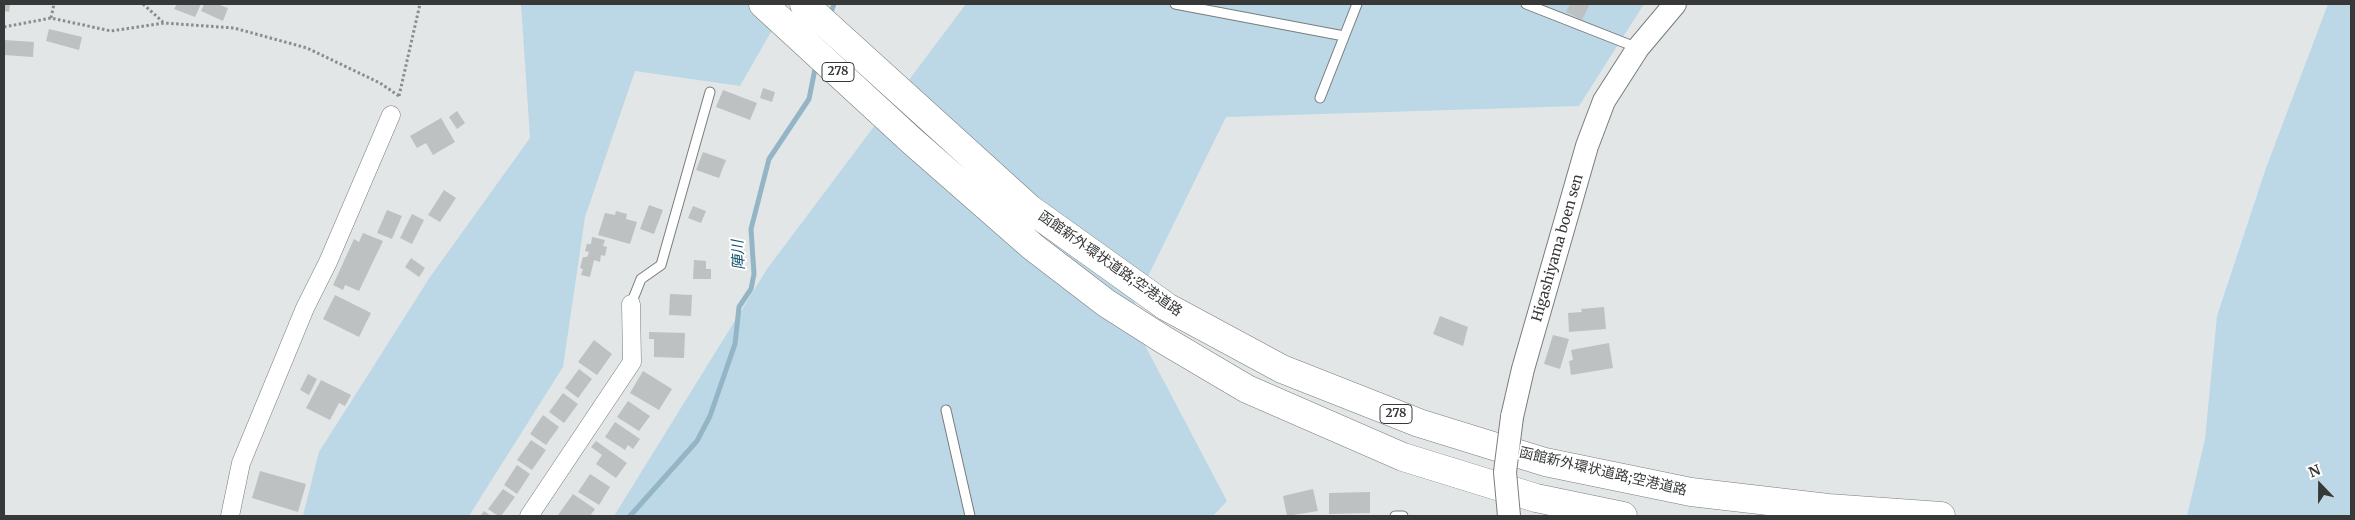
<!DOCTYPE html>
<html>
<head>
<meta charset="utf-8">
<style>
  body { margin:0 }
  #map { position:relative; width:2355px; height:520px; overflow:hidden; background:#e2e6e7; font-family:Merriweather,serif }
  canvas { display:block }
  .frame { position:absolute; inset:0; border:5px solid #373939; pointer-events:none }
  .north { position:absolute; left:2295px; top:460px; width:50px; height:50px; -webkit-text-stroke:4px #fff; paint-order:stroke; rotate:338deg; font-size:14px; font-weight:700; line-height:20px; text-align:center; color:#373939 }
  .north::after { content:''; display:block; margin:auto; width:18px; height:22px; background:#373939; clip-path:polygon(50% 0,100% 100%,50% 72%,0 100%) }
</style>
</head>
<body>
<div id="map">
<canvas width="2355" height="520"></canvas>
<div class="frame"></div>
<div class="north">N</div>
</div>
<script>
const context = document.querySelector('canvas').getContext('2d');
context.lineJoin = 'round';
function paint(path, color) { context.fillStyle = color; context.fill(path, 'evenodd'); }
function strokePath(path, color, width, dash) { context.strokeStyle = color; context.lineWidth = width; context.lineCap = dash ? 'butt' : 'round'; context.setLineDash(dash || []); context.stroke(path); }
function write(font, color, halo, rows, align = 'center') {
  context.font = font + ' Merriweather,"Noto Sans JP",serif'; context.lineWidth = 4; context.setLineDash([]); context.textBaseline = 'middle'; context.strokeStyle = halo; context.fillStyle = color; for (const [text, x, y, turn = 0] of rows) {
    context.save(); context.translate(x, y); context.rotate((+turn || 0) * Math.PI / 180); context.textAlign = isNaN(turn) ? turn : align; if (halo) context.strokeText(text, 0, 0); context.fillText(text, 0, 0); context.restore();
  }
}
const green = new Path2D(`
  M521 4H787L740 86 635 71 585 217 563 367 469 516H303L319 452 430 277 530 138Z
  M966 4H1644L1579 106 1226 117 1129 315 1227 501 1213 516H614L767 269Z
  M2328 4H2351V516H2187L2205 439 2217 316 2266 168Z`);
const stream = new Path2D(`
  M830 15 834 4
  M630 516 697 441 710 416 735 344 739 307 751 289 754 274 751 229 769 159 809 99 816 64`);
const building = new Path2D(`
  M4 4H10L9 12 4 11Z
  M177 4H201L195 17 174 9Z
  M204 4H217L228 8 223 21 201 11Z
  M1570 4H1590L1582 20 1566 12Z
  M49 29 82 37 79 50 46 41Z
  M4 40 34 42 33 57 4 55Z
  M763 88 775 92 772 102 760 98Z
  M723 90 757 103 750 120 716 107Z
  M457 111 465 123 457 129 449 117Z
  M441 118 455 142 433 155 426 143 417 148 410 136Z
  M703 152 726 160 719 178 696 170Z
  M444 190 456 198 440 222 428 215Z
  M649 205 663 210 654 234 640 229Z
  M693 206 706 211 701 223 688 218Z
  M387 210 402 216 392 239 377 233Z
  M616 211 627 214 626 219 637 222 630 244 598 235 605 213 615 215Z
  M412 214 424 220 412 244 400 238Z
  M363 233 383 241 359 291 345 285 343 290 333 285 354 239 359 242Z
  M592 237 605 240 603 246 607 247 605 256 601 255 600 262 594 260 590 277 581 275 583 269 580 268 583 257H587L589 252 585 251 587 244H591Z
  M411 258 425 268 419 277 405 267Z
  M694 260 706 261V269H711V279H693Z
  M670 294 692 295 691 316 669 315Z
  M335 295 371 313 359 337 323 319Z
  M1604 307 1606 329 1569 332 1568 313 1582 312 1581 309Z
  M1440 316 1468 327 1463 346 1433 334Z
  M649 332 685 333 684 358 654 357V339H649Z
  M1553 335 1569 339 1560 369 1544 364Z
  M594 340 612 354 597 375 578 362Z
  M1609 343 1613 368 1571 375 1569 361 1573 360 1571 350Z
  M579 369 592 379 578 398 565 388Z
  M643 371 672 389 659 410 630 393Z
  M308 374 317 379 309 395 300 390Z
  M321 380 351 395 345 406 339 403 330 420 306 408Z
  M563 393 578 404 564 423 549 412Z
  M628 401 650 416 639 431 617 417Z
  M543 415 559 427 546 445 530 434Z
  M615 422 640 439 633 449 628 445 625 450 605 437Z
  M531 440 546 450 532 470 517 460Z
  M596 441 627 463 616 478 596 464 602 455 591 447Z
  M517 465 530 474 517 494 504 485Z
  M260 471 306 484 298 512 252 498Z
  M590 474 610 487 599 505 578 492Z
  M503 489 515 497 501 516H498L488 509Z
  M1313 489 1318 511 1287 516 1283 496Z
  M1370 492V513L1329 514V493Z
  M573 494 595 509 590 516 558 515Z
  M484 511 491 516H480Z`);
const path = new Path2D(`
  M143 4 163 22
  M51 18 54 4
  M4 27 51 18 111 31 164 23 234 28 307 48 380 83 399 96
  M399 96 420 4`);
const service = new Path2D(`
  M1175 4 1344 36
  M1526 4 1638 48
  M1320 98 1357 4
  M631 304 641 279 661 265 710 92
  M946 410 970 516
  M1395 516H1403`);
const minor = new Path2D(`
  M230 516 241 463 305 308 328 262 391 115
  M529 516 632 362 631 304`);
const tertiary = new Path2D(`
  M1512 417 1523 369 1587 146 1604 101 1638 48 1675 4`);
const motorway = new Path2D(`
  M763 4 912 141 1033 247 1106 303 1164 340 1247 389 1403 457 1536 498 1623 516
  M804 4 1030 209 1167 307 1282 369 1419 423 1545 462 1691 492 1828 508 1941 516`);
const tertiaryBridge = new Path2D(`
  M1509 516 1505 472 1512 417`);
const shields = [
  [838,72,32],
  [1396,414,32]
];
const shieldNames = [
  ["278",838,72],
  ["278",1396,414]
];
const streetNames = [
  ["Higashiyama boen sen",1558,248,-74],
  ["函館新外環状道路;空港道路",1110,264,35],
  ["函館新外環状道路;空港道路",1603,472,13]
];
const waterNames = [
  ["陣川",739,255,-93]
];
paint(green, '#bcd8e6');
strokePath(stream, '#94b5c6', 5);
paint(building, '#bec1c2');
strokePath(service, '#797c7d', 11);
strokePath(minor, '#797c7d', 19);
strokePath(tertiary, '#797c7d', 24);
strokePath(motorway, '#797c7d', 29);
strokePath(path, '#8a8d8d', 3, [2.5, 2.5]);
strokePath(service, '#fff', 9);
strokePath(minor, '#fff', 18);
strokePath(tertiary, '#fff', 22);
strokePath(motorway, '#fff', 28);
strokePath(tertiaryBridge, '#797c7d', 24, []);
strokePath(tertiaryBridge, '#fff', 22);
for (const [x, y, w] of shields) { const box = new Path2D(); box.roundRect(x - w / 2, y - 9.5, w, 19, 4); context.fillStyle = '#fff'; context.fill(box); strokePath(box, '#373939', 1); }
write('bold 12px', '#373939', null, shieldNames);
write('14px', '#373939', '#fff', streetNames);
write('italic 15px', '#0f5069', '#fff', waterNames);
</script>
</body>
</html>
